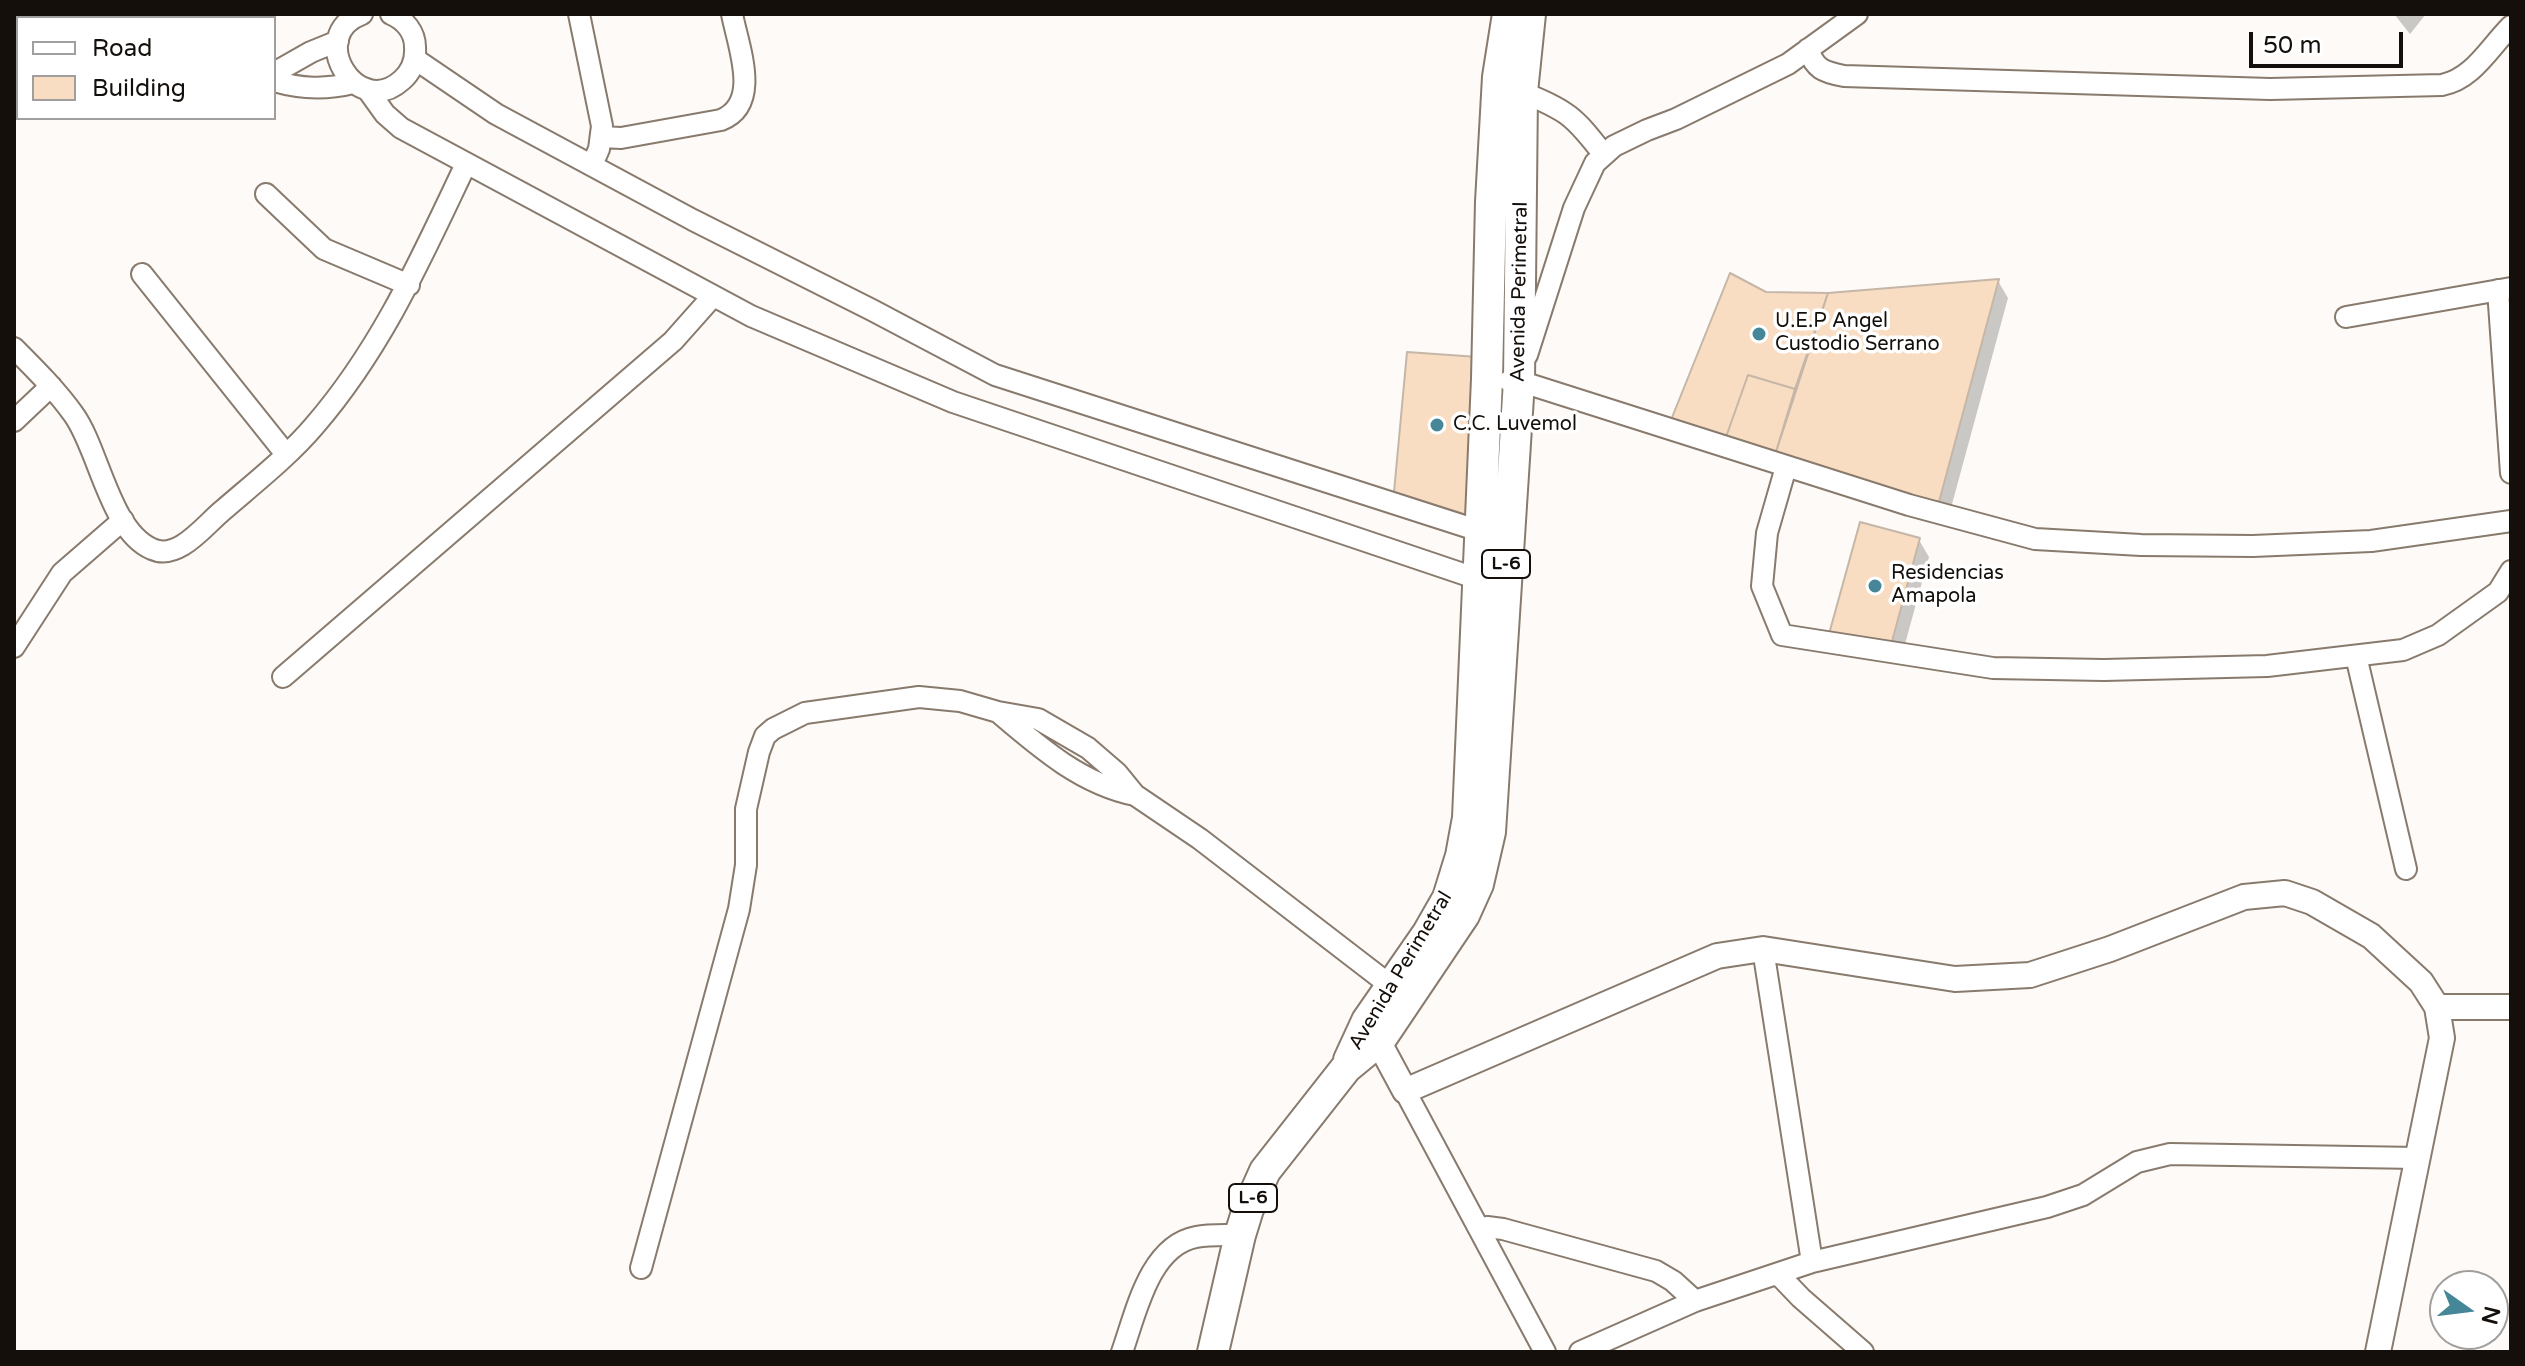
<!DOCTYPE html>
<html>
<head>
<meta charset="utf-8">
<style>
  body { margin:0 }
  #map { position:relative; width:2525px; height:1366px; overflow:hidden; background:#fdfaf7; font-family:"Varela Round",sans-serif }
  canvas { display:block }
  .frame { position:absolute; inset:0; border:16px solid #140f0a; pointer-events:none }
  .legend { position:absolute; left:16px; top:16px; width:260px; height:104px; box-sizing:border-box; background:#fff; border:2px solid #a19f9d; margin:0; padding:10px 14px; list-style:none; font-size:24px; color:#140f0a }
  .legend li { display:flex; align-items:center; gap:16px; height:40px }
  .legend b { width:40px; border:2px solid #a19f9d }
  .north { position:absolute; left:2429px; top:1270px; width:80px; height:80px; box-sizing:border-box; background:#fff; border:2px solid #a19f9d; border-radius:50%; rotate:104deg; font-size:22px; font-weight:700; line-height:32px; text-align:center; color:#140f0a }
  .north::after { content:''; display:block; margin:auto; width:28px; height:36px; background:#458798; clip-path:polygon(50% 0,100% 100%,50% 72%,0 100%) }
  .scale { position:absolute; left:2249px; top:32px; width:154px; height:36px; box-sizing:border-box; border:4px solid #140f0a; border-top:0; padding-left:10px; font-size:24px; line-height:28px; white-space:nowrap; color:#140f0a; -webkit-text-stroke:6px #fff; paint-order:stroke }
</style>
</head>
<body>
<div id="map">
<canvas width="2525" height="1366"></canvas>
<div class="frame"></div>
<ul class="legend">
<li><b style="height:10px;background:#fff"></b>Road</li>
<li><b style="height:22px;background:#f8ddc3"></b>Building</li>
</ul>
<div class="north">N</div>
<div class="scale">50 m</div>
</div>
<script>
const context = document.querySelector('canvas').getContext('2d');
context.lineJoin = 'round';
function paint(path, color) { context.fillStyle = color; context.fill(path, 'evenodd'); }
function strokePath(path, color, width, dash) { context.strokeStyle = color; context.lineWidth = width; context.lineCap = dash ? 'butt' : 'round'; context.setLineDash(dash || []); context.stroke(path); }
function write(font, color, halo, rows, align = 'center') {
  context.font = font + ' "Varela Round",sans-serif'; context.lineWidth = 7; context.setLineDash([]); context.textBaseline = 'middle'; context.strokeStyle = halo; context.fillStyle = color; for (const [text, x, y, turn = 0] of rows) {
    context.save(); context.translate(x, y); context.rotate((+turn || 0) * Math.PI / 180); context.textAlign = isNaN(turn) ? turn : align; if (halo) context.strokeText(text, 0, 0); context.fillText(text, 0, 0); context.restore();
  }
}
const shadow = new Path2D(`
  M2394 14H2426L2410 34Z
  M1998 281 2008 298 1948 519 1733 449 1766 294 1828 296Z
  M1409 354 1479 533 1406 510 1396 492Z
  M1919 540 1929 557 1900 662 1842 651Z`);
const building = new Path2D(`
  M1730 273 1766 292 1828 293 1795 389 1748 375 1726 437 1671 420Z
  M1999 279 1939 502 1873 486 1775 455 1828 293Z
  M1407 352 1478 357 1470 516 1394 492Z
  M1748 375 1795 389 1775 455 1726 437Z
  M1860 522 1920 538 1891 645 1829 634Z`);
const minor = new Path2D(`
  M362 14C305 35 357 121 402 80 412 71 416 60 415 47 415 32 405 20 391 14
  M579 14 602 126 599 149 592 165
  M1808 49C1815 69 1823 72 1844 76L2270 89 2442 85C2473 79 2489 48 2511 26
  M415 59 496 114 693 220 872 310 995 375 1489 534
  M274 73 311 52 338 41
  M274 81C301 89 325 90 353 83
  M367 89 385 114 401 128 751 316 953 402 1487 582
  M1522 92C1568 111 1574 116 1604 155
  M14 93H18
  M602 137 621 138 721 120C762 104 738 46 732 14
  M266 194 324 249 409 285
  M142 274 285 453
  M2498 290 2511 473
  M2346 317 2511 288
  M14 348C35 369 57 391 74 415 99 450 110 531 152 549 178 561 204 526 222 511 253 484 289 456 315 425 383 346 422 256 466 164
  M1527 355 1574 208 1595 163 1614 146 1647 130 1676 119 1788 64 1857 14
  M1509 381H1519L1909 505 2035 539 2141 545 2253 546 2371 541 2511 521
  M14 421 51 386
  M1786 467 1767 533 1762 586 1782 635 1993 668 2104 670 2267 666 2403 650 2438 635 2498 592 2511 571
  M14 647 62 573 123 520
  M2356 656 2406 869
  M283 677 673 341 713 296
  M998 712C1039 747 1081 784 1135 795
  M1763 949 1812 1262
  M1405 1091 1545 1352
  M1480 1230 1487 1227 1503 1229 1656 1271 1673 1281 1695 1301
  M641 1268 739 909 746 865V809L759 752 765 736 773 729 805 713 919 697 960 701 998 712 1038 719 1088 748 1117 773 1135 795 1200 839 1391 986
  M1778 1274 1801 1298 1863 1352
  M1122 1352C1136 1313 1149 1246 1196 1237 1210 1234 1226 1235 1240 1235
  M1580 1352 1695 1301 1812 1262 2047 1207 2083 1195 2137 1162 2170 1154 2418 1158`);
const tertiary = new Path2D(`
  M2437 1007H2511
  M1370 1026 1405 1091 1717 956 1763 949 1955 979 2030 975 2110 949 2244 897 2285 893 2312 902 2371 936 2421 982 2437 1007 2442 1038 2378 1352`);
const primary = new Path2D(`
  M1349 1060 1367 1021 1428 933 1448 898 1461 856 1468 818 1487 379 1491 202 1498 77 1508 14
  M1213 1352 1240 1235 1248 1209 1265 1171 1346 1068 1380 1040 1464 915 1478 884 1490 832 1519 381 1522 92 1530 14`);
const markers = [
  [1759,334,8,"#458798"],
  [1437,425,8,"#458798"],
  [1875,586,8,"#458798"]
];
const shields = [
  [1506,564,48],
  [1253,1198,48]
];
const shieldNames = [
  ["L-6",1506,564],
  ["L-6",1253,1198]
];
const streetNames = [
  ["Avenida Perimetral",1520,292,-89],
  ["Avenida Perimetral",1401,971,-59]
];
const poiNames = [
  ["U.E.P Angel",1775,322],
  ["Custodio Serrano",1775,345],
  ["C.C. Luvemol",1453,425],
  ["Residencias",1891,574],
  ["Amapola",1891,597]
];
paint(shadow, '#0003');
paint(building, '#f8ddc3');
strokePath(building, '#c5b6a7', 2);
strokePath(minor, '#887a6d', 24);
strokePath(tertiary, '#887a6d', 28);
strokePath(primary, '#887a6d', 34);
strokePath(minor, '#fff', 20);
strokePath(tertiary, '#fff', 24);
strokePath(primary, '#fff', 30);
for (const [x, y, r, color] of markers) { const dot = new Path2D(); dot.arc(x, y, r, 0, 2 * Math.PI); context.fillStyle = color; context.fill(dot); strokePath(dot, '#fff', 3); }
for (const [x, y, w] of shields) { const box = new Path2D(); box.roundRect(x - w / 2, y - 14, w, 28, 6); context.fillStyle = '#fff'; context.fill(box); strokePath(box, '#140f0a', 2); }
write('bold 18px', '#140f0a', null, shieldNames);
write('20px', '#140f0a', '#fff', streetNames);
write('20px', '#140f0a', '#fff', poiNames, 'left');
</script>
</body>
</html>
